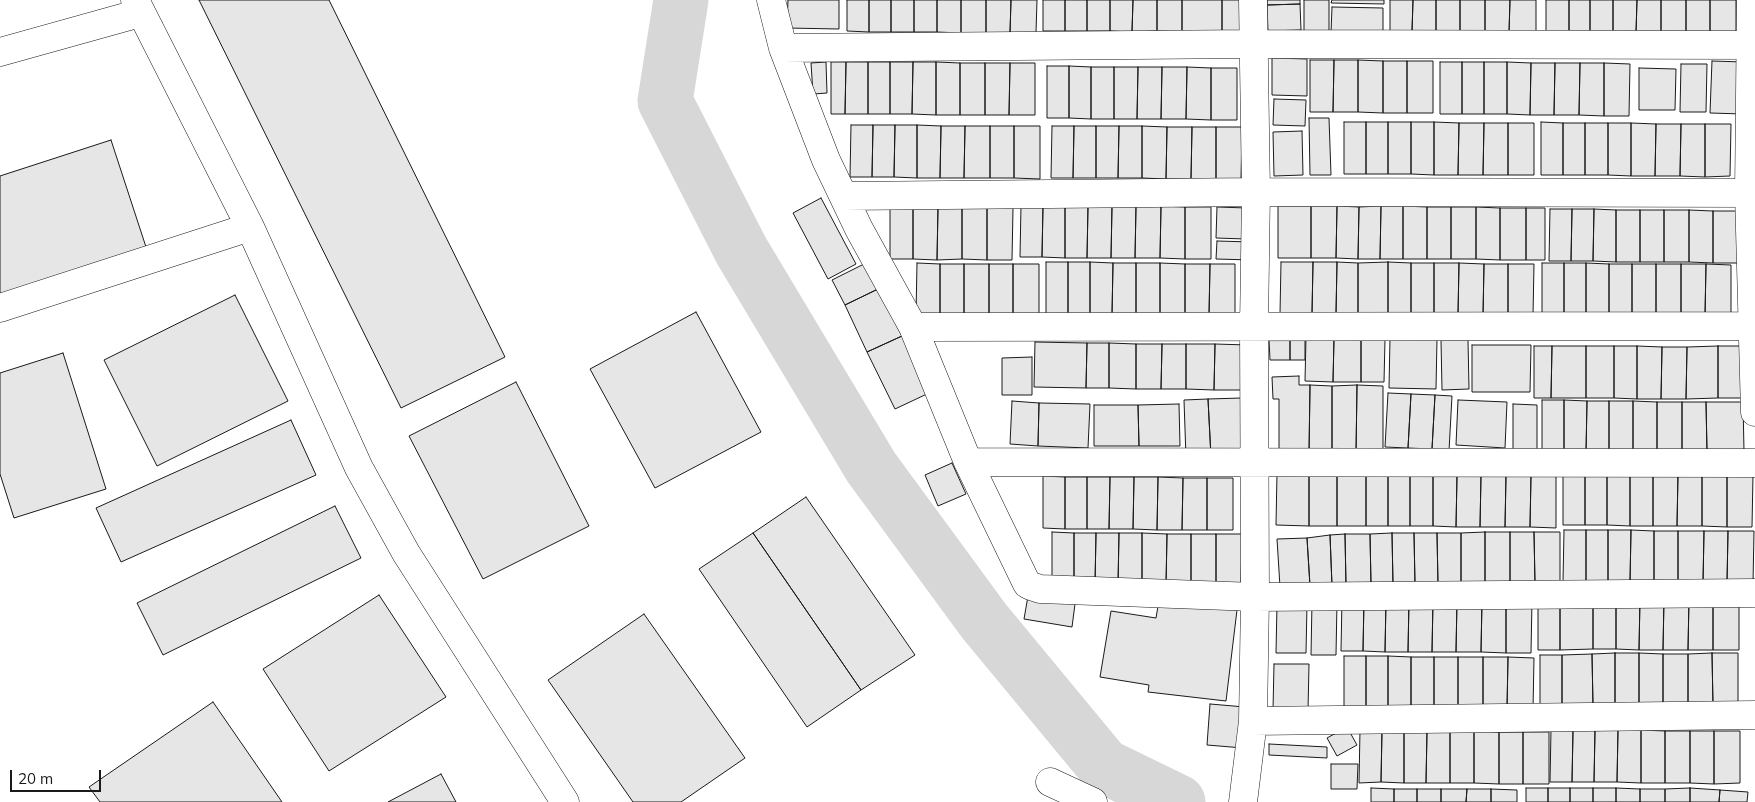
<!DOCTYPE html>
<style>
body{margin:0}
#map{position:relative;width:1755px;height:802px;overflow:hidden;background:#fff;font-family:Mulish,sans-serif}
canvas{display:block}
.scale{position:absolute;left:10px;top:770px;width:91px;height:22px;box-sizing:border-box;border:2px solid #1a1a1a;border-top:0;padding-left:6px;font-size:15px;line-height:18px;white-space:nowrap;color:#1a1a1a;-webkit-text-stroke:4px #fff;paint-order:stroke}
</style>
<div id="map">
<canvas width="1755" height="802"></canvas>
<div class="scale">20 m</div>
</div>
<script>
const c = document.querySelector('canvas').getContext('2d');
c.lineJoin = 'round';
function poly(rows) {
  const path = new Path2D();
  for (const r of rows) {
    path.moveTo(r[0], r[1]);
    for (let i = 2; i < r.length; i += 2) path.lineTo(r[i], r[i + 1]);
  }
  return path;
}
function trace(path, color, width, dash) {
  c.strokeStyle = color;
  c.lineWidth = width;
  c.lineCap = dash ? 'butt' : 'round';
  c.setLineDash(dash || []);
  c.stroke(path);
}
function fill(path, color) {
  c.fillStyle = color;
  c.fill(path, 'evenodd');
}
trace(poly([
 [681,0,665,101,741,250,871,467,984,621,1104,766,1178,802]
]), '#d7d7d7', 55);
const building = poly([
 [199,0,329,0,505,357,401,408,199,0],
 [788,0,839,0,839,29,787,28,788,0],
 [847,0,869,0,869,32,847,31,847,0],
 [869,0,891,0,891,32,869,32,869,0],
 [891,0,914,0,914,32,891,32,891,0],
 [914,0,937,0,937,32,914,32,914,0],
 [937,0,961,0,961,33,937,32,937,0],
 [961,0,986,0,986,33,961,33,961,0],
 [986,0,1011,0,1010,33,986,33,986,0],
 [1011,0,1037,0,1036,33,1010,33,1011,0],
 [1043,0,1065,0,1065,31,1043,31,1043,0],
 [1065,0,1087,0,1087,31,1065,31,1065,0],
 [1087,0,1110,0,1110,31,1087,31,1087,0],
 [1110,0,1133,0,1132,32,1110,31,1110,0],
 [1133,0,1157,0,1157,31,1132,32,1133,0],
 [1157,0,1182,0,1182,32,1157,31,1157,0],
 [1182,0,1222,0,1222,34,1182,32,1182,0],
 [1222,0,1248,0,1248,34,1222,34,1222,0],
 [1267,0,1300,0,1300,4,1267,5,1267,0],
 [1304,0,1329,0,1329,34,1304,33,1304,0],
 [1332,0,1384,0,1384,4,1331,3,1332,0],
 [1390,0,1413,0,1412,32,1390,32,1390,0],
 [1413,0,1436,0,1436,33,1412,32,1413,0],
 [1436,0,1460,0,1460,32,1436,33,1436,0],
 [1460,0,1485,0,1485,33,1460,32,1460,0],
 [1485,0,1510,0,1509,33,1485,33,1485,0],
 [1510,0,1536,0,1536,33,1509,33,1510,0],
 [1546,0,1569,0,1569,32,1546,32,1546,0],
 [1569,0,1590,0,1590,33,1569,32,1569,0],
 [1590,0,1613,0,1613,33,1590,33,1590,0],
 [1613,0,1637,0,1636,33,1613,33,1613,0],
 [1637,0,1661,0,1661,33,1636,33,1637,0],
 [1661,0,1686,0,1686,33,1661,33,1661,0],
 [1686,0,1710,0,1710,34,1686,33,1686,0],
 [1710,0,1736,0,1736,34,1710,34,1710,0],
 [1300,4,1301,30,1268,31,1267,5,1300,4],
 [1332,7,1383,8,1383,34,1331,33,1332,7],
 [1272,58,1307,59,1307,96,1272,95,1272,58],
 [1310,60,1334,60,1333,112,1310,112,1310,60],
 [1334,60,1358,60,1358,112,1333,112,1334,60],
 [1358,60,1383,61,1383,113,1358,112,1358,60],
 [1383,61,1407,61,1407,113,1383,113,1383,61],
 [1407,61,1433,61,1433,113,1407,113,1407,61],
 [1712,61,1744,62,1743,114,1710,113,1712,61],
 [826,62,827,93,813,94,811,63,826,62],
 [831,62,846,62,845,114,831,114,831,62],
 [846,62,868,62,868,114,845,114,846,62],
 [868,62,890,62,890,114,868,114,868,62],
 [890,62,913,62,912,114,890,114,890,62],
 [913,62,936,62,936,115,912,114,913,62],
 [936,62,960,63,960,115,936,115,936,62],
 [1440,62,1462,62,1462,114,1440,114,1440,62],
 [1462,62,1484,62,1484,114,1462,114,1462,62],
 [1484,62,1507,62,1507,114,1484,114,1484,62],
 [1507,62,1531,63,1530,115,1507,114,1507,62],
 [960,63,985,63,985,115,960,115,960,63],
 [985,63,1010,63,1009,115,985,115,985,63],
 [1010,63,1035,63,1035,115,1009,115,1010,63],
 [1531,63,1555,63,1554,115,1530,115,1531,63],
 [1555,63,1580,63,1579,115,1554,115,1555,63],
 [1580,63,1604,63,1604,116,1579,115,1580,63],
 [1604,63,1630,64,1629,116,1604,116,1604,63],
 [1681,64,1707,64,1706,112,1680,112,1681,64],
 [1047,66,1069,66,1069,118,1047,118,1047,66],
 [1069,66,1091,67,1091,119,1069,118,1069,66],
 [1091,67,1114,67,1114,119,1091,119,1091,67],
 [1114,67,1138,67,1137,119,1114,119,1114,67],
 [1138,67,1162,67,1161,119,1137,119,1138,67],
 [1162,67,1187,67,1186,119,1161,119,1162,67],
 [1187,67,1211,68,1211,120,1186,119,1187,67],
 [1211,68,1237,68,1237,120,1211,120,1211,68],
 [1639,68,1676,69,1675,110,1639,110,1639,68],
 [1274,99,1306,100,1305,126,1273,125,1274,99],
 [1309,118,1329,118,1331,175,1310,175,1309,118],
 [1344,122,1366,122,1366,174,1344,174,1344,122],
 [1366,122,1388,122,1388,174,1366,174,1366,122],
 [1388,122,1411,122,1411,174,1388,174,1388,122],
 [1411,122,1434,122,1434,175,1411,174,1411,122],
 [1434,122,1459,123,1458,175,1434,175,1434,122],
 [1541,122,1563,123,1563,175,1541,175,1541,122],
 [1459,123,1484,123,1483,175,1458,175,1459,123],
 [1484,123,1508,123,1508,175,1483,175,1484,123],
 [1508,123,1534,123,1534,175,1508,175,1508,123],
 [1563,123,1585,123,1585,175,1563,175,1563,123],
 [1585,123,1608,123,1608,175,1585,175,1585,123],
 [1608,123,1631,123,1631,176,1608,175,1608,123],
 [1631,123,1656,124,1655,176,1631,176,1631,123],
 [1656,124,1681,124,1680,176,1655,176,1656,124],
 [1681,124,1705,124,1705,177,1680,176,1681,124],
 [1705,124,1731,124,1730,176,1705,177,1705,124],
 [851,125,873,125,872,177,850,177,851,125],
 [873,125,895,125,894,177,872,177,873,125],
 [895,125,917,125,917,178,894,177,895,125],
 [917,125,941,126,940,178,917,178,917,125],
 [941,126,965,126,964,178,940,178,941,126],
 [965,126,990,126,990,178,964,178,965,126],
 [990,126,1014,126,1014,178,990,178,990,126],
 [1014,126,1040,126,1040,179,1014,178,1014,126],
 [1052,126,1074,126,1073,178,1051,178,1052,126],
 [1074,126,1096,126,1096,178,1073,178,1074,126],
 [1096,126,1119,126,1118,178,1096,178,1096,126],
 [1119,126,1142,126,1142,178,1118,178,1119,126],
 [1142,126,1167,127,1166,179,1142,178,1142,126],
 [1167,127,1192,127,1191,179,1166,179,1167,127],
 [1192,127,1216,127,1216,179,1191,179,1192,127],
 [1216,127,1242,127,1241,179,1216,179,1216,127],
 [1302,131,1303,175,1274,176,1273,132,1302,131],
 [111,140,146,247,0,294,0,176,111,140],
 [821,198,856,264,828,279,793,213,821,198],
 [1021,205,1043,205,1042,257,1020,257,1021,205],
 [1043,205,1065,206,1065,258,1042,257,1043,205],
 [1065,206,1088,206,1087,258,1065,258,1065,206],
 [1088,206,1112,206,1111,258,1087,258,1088,206],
 [1112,206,1136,206,1135,258,1111,258,1112,206],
 [1136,206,1161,206,1160,258,1135,258,1136,206],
 [1161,206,1185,207,1185,259,1160,258,1161,206],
 [1278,206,1311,206,1311,258,1278,258,1278,206],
 [1311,206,1337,206,1336,258,1311,258,1311,206],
 [1337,206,1359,207,1358,259,1336,258,1337,206],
 [1381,206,1380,259,1358,259,1359,207,1381,206],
 [1381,206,1403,206,1403,259,1380,259,1381,206],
 [1403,206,1427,207,1427,259,1403,259,1403,206],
 [890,207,913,207,913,259,890,259,890,207],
 [913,207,938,207,937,260,913,259,913,207],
 [938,207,962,207,962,259,937,260,938,207],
 [962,207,987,208,987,260,962,259,962,207],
 [1185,207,1211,207,1211,259,1185,259,1185,207],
 [1217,207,1247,208,1246,239,1216,238,1217,207],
 [1427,207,1451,207,1451,259,1427,259,1427,207],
 [1451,207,1476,207,1476,259,1451,259,1451,207],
 [1476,207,1500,208,1500,260,1476,259,1476,207],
 [987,208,1013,208,1012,260,987,260,987,208],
 [1500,208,1526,208,1526,260,1500,260,1500,208],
 [1526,208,1545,208,1545,260,1526,260,1526,208],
 [1550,209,1572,209,1571,261,1549,261,1550,209],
 [1572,209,1594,209,1593,261,1571,261,1572,209],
 [1594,209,1616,210,1616,262,1593,261,1594,209],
 [1616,210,1640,210,1640,262,1616,262,1616,210],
 [1640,210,1664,210,1664,262,1640,262,1640,210],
 [1664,210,1689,210,1689,262,1664,262,1664,210],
 [1689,210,1713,211,1713,263,1689,262,1689,210],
 [1713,211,1739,211,1739,263,1713,263,1713,211],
 [1217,241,1252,242,1252,260,1216,259,1217,241],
 [1046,262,1068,262,1068,314,1046,314,1046,262],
 [1068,262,1090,262,1090,314,1068,314,1068,262],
 [1090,262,1113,263,1112,315,1090,314,1090,262],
 [1281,262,1313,262,1312,314,1280,314,1281,262],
 [1313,262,1337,262,1336,314,1312,314,1313,262],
 [1337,262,1358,263,1358,315,1336,314,1337,262],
 [1388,262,1388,314,1358,315,1358,263,1388,262],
 [1388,262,1411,263,1411,315,1388,314,1388,262],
 [866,263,878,289,845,305,832,280,866,263],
 [917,263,940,264,940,316,916,315,917,263],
 [1113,263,1136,263,1136,315,1112,315,1113,263],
 [1136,263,1160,263,1160,315,1136,315,1136,263],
 [1160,263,1185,264,1185,316,1160,315,1160,263],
 [1411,263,1434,263,1434,315,1411,315,1411,263],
 [1434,263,1459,263,1458,315,1434,315,1434,263],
 [1459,263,1484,264,1483,316,1458,315,1459,263],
 [1542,263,1564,263,1564,315,1542,315,1542,263],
 [1564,263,1586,263,1586,315,1564,315,1564,263],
 [1586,263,1609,264,1609,316,1586,315,1586,263],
 [940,264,964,264,964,316,940,316,940,264],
 [964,264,989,264,989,316,964,316,964,264],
 [989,264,1013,264,1013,317,989,316,989,264],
 [1013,264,1039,264,1039,316,1013,317,1013,264],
 [1185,264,1210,264,1209,316,1185,316,1185,264],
 [1210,264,1235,264,1235,316,1209,316,1210,264],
 [1484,264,1508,264,1508,316,1483,316,1484,264],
 [1508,264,1534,264,1533,316,1508,316,1508,264],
 [1609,264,1632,264,1632,316,1609,316,1609,264],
 [1632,264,1656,264,1656,316,1632,316,1632,264],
 [1656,264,1681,264,1681,316,1656,316,1656,264],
 [1681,264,1706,264,1705,316,1681,316,1681,264],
 [1706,264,1731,265,1731,317,1705,316,1706,264],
 [878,289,902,336,867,352,845,305,878,289],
 [235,295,288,401,157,466,104,360,235,295],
 [696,312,761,432,655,488,590,369,696,312],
 [902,336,929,393,895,409,867,352,902,336],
 [1306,337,1334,338,1333,382,1305,381,1306,337],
 [1334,338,1361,338,1361,382,1333,382,1334,338],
 [1361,338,1385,339,1384,382,1361,382,1361,338],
 [1390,338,1437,339,1436,389,1389,388,1390,338],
 [1290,339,1290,360,1270,360,1269,340,1290,339],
 [1290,339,1305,339,1305,360,1290,360,1290,339],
 [1441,340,1468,340,1469,389,1442,390,1441,340],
 [1035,342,1087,343,1086,388,1034,387,1035,342],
 [1087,343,1109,343,1109,388,1086,388,1087,343],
 [1109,343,1136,344,1136,389,1109,388,1109,343],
 [1136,344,1162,344,1161,389,1136,389,1136,344],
 [1162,344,1186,344,1186,389,1161,389,1162,344],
 [1186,344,1215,344,1214,390,1186,389,1186,344],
 [1215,344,1248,345,1247,390,1214,390,1215,344],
 [1472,345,1531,345,1530,392,1472,392,1472,345],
 [1534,346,1552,346,1551,398,1534,398,1534,346],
 [1552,346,1586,346,1586,398,1551,398,1552,346],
 [1586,346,1614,346,1614,398,1586,398,1586,346],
 [1614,346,1637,346,1637,399,1614,398,1614,346],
 [1637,346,1662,347,1661,399,1637,399,1637,346],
 [1718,346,1718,398,1686,399,1687,347,1718,346],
 [1718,346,1744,346,1744,398,1718,398,1718,346],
 [1662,347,1687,347,1686,399,1661,399,1662,347],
 [63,353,106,489,14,518,0,474,0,373,63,353],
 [1032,357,1032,395,1002,395,1002,358,1032,357],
 [1299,376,1299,385,1310,385,1309,454,1279,454,1279,399,1273,399,1272,377,1299,376],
 [516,382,589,526,483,579,409,436,516,382],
 [1310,385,1332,386,1332,454,1309,454,1310,385],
 [1357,385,1356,454,1332,454,1332,386,1357,385],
 [1357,385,1383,386,1383,455,1356,454,1357,385],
 [1388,393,1411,394,1408,448,1385,447,1388,393],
 [1411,394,1435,395,1432,449,1408,448,1411,394],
 [1435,395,1452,396,1449,451,1432,449,1435,395],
 [1241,398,1244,455,1211,457,1208,399,1241,398],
 [1208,399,1211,457,1186,458,1184,400,1208,399],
 [1458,400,1507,402,1505,448,1456,445,1458,400],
 [1542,400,1564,400,1564,452,1542,453,1542,400],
 [1564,400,1587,401,1586,453,1564,452,1564,400],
 [1012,401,1039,403,1038,446,1010,444,1012,401],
 [1587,401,1609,401,1609,453,1586,453,1587,401],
 [1609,401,1633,401,1633,454,1609,453,1609,401],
 [1633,401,1657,402,1657,453,1633,454,1633,401],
 [1657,402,1682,402,1682,453,1657,453,1657,402],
 [1682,402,1706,402,1707,452,1682,453,1682,402],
 [1706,402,1743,402,1744,451,1707,452,1706,402],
 [1039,403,1090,404,1088,448,1038,446,1039,403],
 [1179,404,1180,446,1139,446,1138,405,1179,404],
 [1513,404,1537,405,1537,454,1513,453,1513,404],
 [1094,405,1138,405,1139,446,1094,446,1094,405],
 [291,420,316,475,121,562,96,508,291,420],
 [952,463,966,494,938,506,925,475,952,463],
 [1277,473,1309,473,1309,526,1276,525,1277,473],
 [1309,473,1337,474,1337,526,1309,526,1309,473],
 [1563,473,1585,473,1585,525,1563,525,1563,473],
 [1585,473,1607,473,1607,525,1585,525,1585,473],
 [1607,473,1630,474,1630,526,1607,525,1607,473],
 [1337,474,1366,474,1366,526,1337,526,1337,474],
 [1366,474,1388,474,1388,526,1366,526,1366,474],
 [1388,474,1410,474,1410,526,1388,526,1388,474],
 [1410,474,1433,474,1433,526,1410,526,1410,474],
 [1433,474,1457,475,1456,527,1433,526,1433,474],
 [1630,474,1653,474,1653,526,1630,526,1630,474],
 [1653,474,1678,474,1677,526,1653,526,1653,474],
 [1678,474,1702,474,1702,526,1677,526,1678,474],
 [1702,474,1727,475,1727,527,1702,526,1702,474],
 [1457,475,1481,475,1480,527,1456,527,1457,475],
 [1481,475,1506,475,1505,527,1480,527,1481,475],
 [1506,475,1531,475,1530,527,1505,527,1506,475],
 [1531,475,1556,476,1556,528,1530,527,1531,475],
 [1727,475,1753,475,1752,527,1727,527,1727,475],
 [1043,476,1065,477,1065,529,1043,528,1043,476],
 [1065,477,1087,477,1087,529,1065,529,1065,477],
 [1087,477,1110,477,1109,529,1087,529,1087,477],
 [1110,477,1134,477,1133,529,1109,529,1110,477],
 [1134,477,1158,477,1157,530,1133,529,1134,477],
 [1158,477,1183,478,1182,530,1157,530,1158,477],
 [1183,478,1207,478,1207,530,1182,530,1183,478],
 [1207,478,1233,478,1233,530,1207,530,1207,478],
 [806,497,915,655,861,690,753,533,806,497],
 [335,506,361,558,163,655,137,603,335,506],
 [1564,530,1586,530,1586,582,1563,582,1564,530],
 [1586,530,1608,530,1608,582,1586,582,1586,530],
 [1608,530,1631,530,1630,582,1608,582,1608,530],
 [1631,530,1654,531,1654,583,1630,582,1631,530],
 [1654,531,1678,531,1678,583,1654,583,1654,531],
 [1678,531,1704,531,1703,583,1678,583,1678,531],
 [1704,531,1728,531,1727,583,1703,583,1704,531],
 [1728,531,1754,531,1753,584,1727,583,1728,531],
 [1052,532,1074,533,1074,585,1052,584,1052,532],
 [1485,532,1485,584,1461,584,1461,533,1485,532],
 [1485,532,1510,532,1510,584,1485,584,1485,532],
 [1510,532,1534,532,1535,584,1510,584,1510,532],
 [1534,532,1560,532,1560,584,1535,584,1534,532],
 [753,533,861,690,807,727,699,569,753,533],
 [1074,533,1096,533,1095,585,1074,585,1074,533],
 [1096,533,1119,533,1118,585,1095,585,1096,533],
 [1119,533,1142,533,1142,586,1118,585,1119,533],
 [1142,533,1167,534,1166,586,1142,586,1142,533],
 [1392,533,1393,585,1371,585,1370,534,1392,533],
 [1392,533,1414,533,1415,585,1393,585,1392,533],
 [1414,533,1437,533,1438,585,1415,585,1414,533],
 [1437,533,1461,533,1461,584,1438,585,1437,533],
 [1167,534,1191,534,1191,586,1166,586,1167,534],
 [1191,534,1216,534,1216,586,1191,586,1191,534],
 [1216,534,1242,534,1241,586,1216,586,1216,534],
 [1345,534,1346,586,1332,586,1330,535,1345,534],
 [1345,534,1370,534,1371,585,1346,586,1345,534],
 [1330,535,1332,586,1310,586,1307,538,1330,535],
 [1307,538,1310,586,1280,587,1277,539,1307,538],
 [379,595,446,697,329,771,263,669,379,595],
 [1028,596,1075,604,1072,627,1024,619,1028,596],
 [1593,597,1593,649,1560,650,1560,598,1593,597],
 [1593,597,1616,597,1616,649,1593,649,1593,597],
 [1616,597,1640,598,1639,650,1616,649,1616,597],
 [1538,598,1560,598,1560,650,1538,650,1538,598],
 [1640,598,1664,598,1663,650,1639,650,1640,598],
 [1664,598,1689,598,1688,650,1663,650,1664,598],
 [1689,598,1713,598,1713,650,1688,650,1689,598],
 [1713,598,1739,598,1739,650,1713,650,1713,598],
 [1342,599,1364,599,1363,651,1341,651,1342,599],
 [1364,599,1386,600,1385,652,1363,651,1364,599],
 [1159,600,1237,610,1226,701,1148,692,1149,685,1100,677,1111,611,1156,618,1159,600],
 [1386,600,1409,600,1408,652,1385,652,1386,600],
 [1409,600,1433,600,1432,652,1408,652,1409,600],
 [1433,600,1457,600,1456,652,1432,652,1433,600],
 [1457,600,1482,600,1481,652,1456,652,1457,600],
 [1482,600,1506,601,1506,653,1481,652,1482,600],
 [1506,601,1532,601,1531,653,1506,653,1506,601],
 [1312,602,1337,602,1336,655,1311,655,1312,602],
 [1277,604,1307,605,1306,653,1276,653,1277,604],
 [644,614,745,758,681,802,633,802,548,680,644,614],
 [1615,653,1615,705,1593,706,1592,654,1615,653],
 [1615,653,1639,653,1639,706,1615,705,1615,653],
 [1639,653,1663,654,1663,705,1639,706,1639,653],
 [1712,653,1713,706,1688,706,1688,654,1712,653],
 [1712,653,1738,653,1738,706,1713,706,1712,653],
 [1592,654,1593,706,1562,706,1562,655,1592,654],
 [1663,654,1688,654,1688,706,1663,705,1663,654],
 [1540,655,1562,655,1562,706,1540,706,1540,655],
 [1344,656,1366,656,1366,708,1344,708,1344,656],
 [1366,656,1388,656,1388,708,1366,708,1366,656],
 [1388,656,1411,657,1411,709,1388,708,1388,656],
 [1411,657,1434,657,1434,709,1411,709,1411,657],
 [1434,657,1458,657,1458,709,1434,709,1434,657],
 [1458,657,1483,657,1483,709,1458,709,1458,657],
 [1483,657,1508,657,1507,709,1483,709,1483,657],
 [1508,657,1534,658,1533,710,1507,709,1508,657],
 [1274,664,1309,664,1308,711,1273,710,1274,664],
 [213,702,282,802,100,802,89,787,213,702],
 [1210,704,1245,707,1243,748,1207,745,1210,704],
 [1347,727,1357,745,1337,756,1327,738,1347,727],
 [1360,730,1382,730,1381,782,1359,783,1360,730],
 [1382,730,1404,731,1404,783,1381,782,1382,730],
 [1551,730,1573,730,1572,782,1550,782,1551,730],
 [1573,730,1595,730,1594,782,1572,782,1573,730],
 [1595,730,1618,730,1617,782,1594,782,1595,730],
 [1618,730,1641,730,1641,783,1617,782,1618,730],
 [1641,730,1665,731,1665,783,1641,783,1641,730],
 [1404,731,1427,731,1426,783,1404,783,1404,731],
 [1427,731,1450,731,1450,783,1426,783,1427,731],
 [1450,731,1474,731,1474,783,1450,783,1450,731],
 [1474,731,1499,732,1499,784,1474,783,1474,731],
 [1665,731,1690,731,1690,783,1665,783,1665,731],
 [1690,731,1714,731,1714,784,1690,783,1690,731],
 [1714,731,1740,731,1740,783,1714,784,1714,731],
 [1499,732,1523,732,1523,784,1499,784,1499,732],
 [1523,732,1549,732,1549,784,1523,784,1523,732],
 [1269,744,1327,747,1327,758,1269,755,1269,744],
 [1331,764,1358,764,1357,789,1331,789,1331,764],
 [441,774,456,802,388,802,441,774],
 [1371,788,1394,789,1394,802,1371,802,1371,788],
 [1526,788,1548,788,1548,802,1526,802,1526,788],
 [1548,788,1570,788,1570,802,1548,802,1548,788],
 [1570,788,1593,788,1593,802,1570,802,1570,788],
 [1593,788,1616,788,1616,802,1593,802,1593,788],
 [1616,788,1640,789,1640,802,1616,802,1616,788],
 [1690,788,1690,802,1665,802,1665,789,1690,788],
 [1690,788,1720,790,1719,802,1690,802,1690,788],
 [1394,789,1417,789,1417,802,1394,802,1394,789],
 [1417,789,1441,789,1441,802,1417,802,1417,789],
 [1441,789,1467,789,1466,802,1441,802,1441,789],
 [1467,789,1491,789,1491,802,1466,802,1467,789],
 [1491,789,1517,790,1517,802,1491,802,1491,789],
 [1640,789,1665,789,1665,802,1640,802,1640,789],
 [1720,790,1748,792,1747,802,1719,802,1720,790]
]);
fill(building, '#e6e6e6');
trace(building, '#1a1a1a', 1);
const minor = poly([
 [135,0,250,227,359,468,406,553,565,802],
 [771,0,783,48,826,160,859,229,913,327,968,462,1027,584,1031,586,1040,589,1255,597,1755,593],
 [1751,0,1749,193,1755,412],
 [783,48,1252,44,1755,45],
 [0,52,140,13],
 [844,196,1256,192,1755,193],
 [0,308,250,227],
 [913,327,1755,326],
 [968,462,1755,463],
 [1253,721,1755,715],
 [1050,782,1093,802],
 [1243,802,1253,721,1255,597,1254,326,1256,192,1253,0]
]);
trace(minor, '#1a1a1a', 29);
trace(minor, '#fff', 28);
</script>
